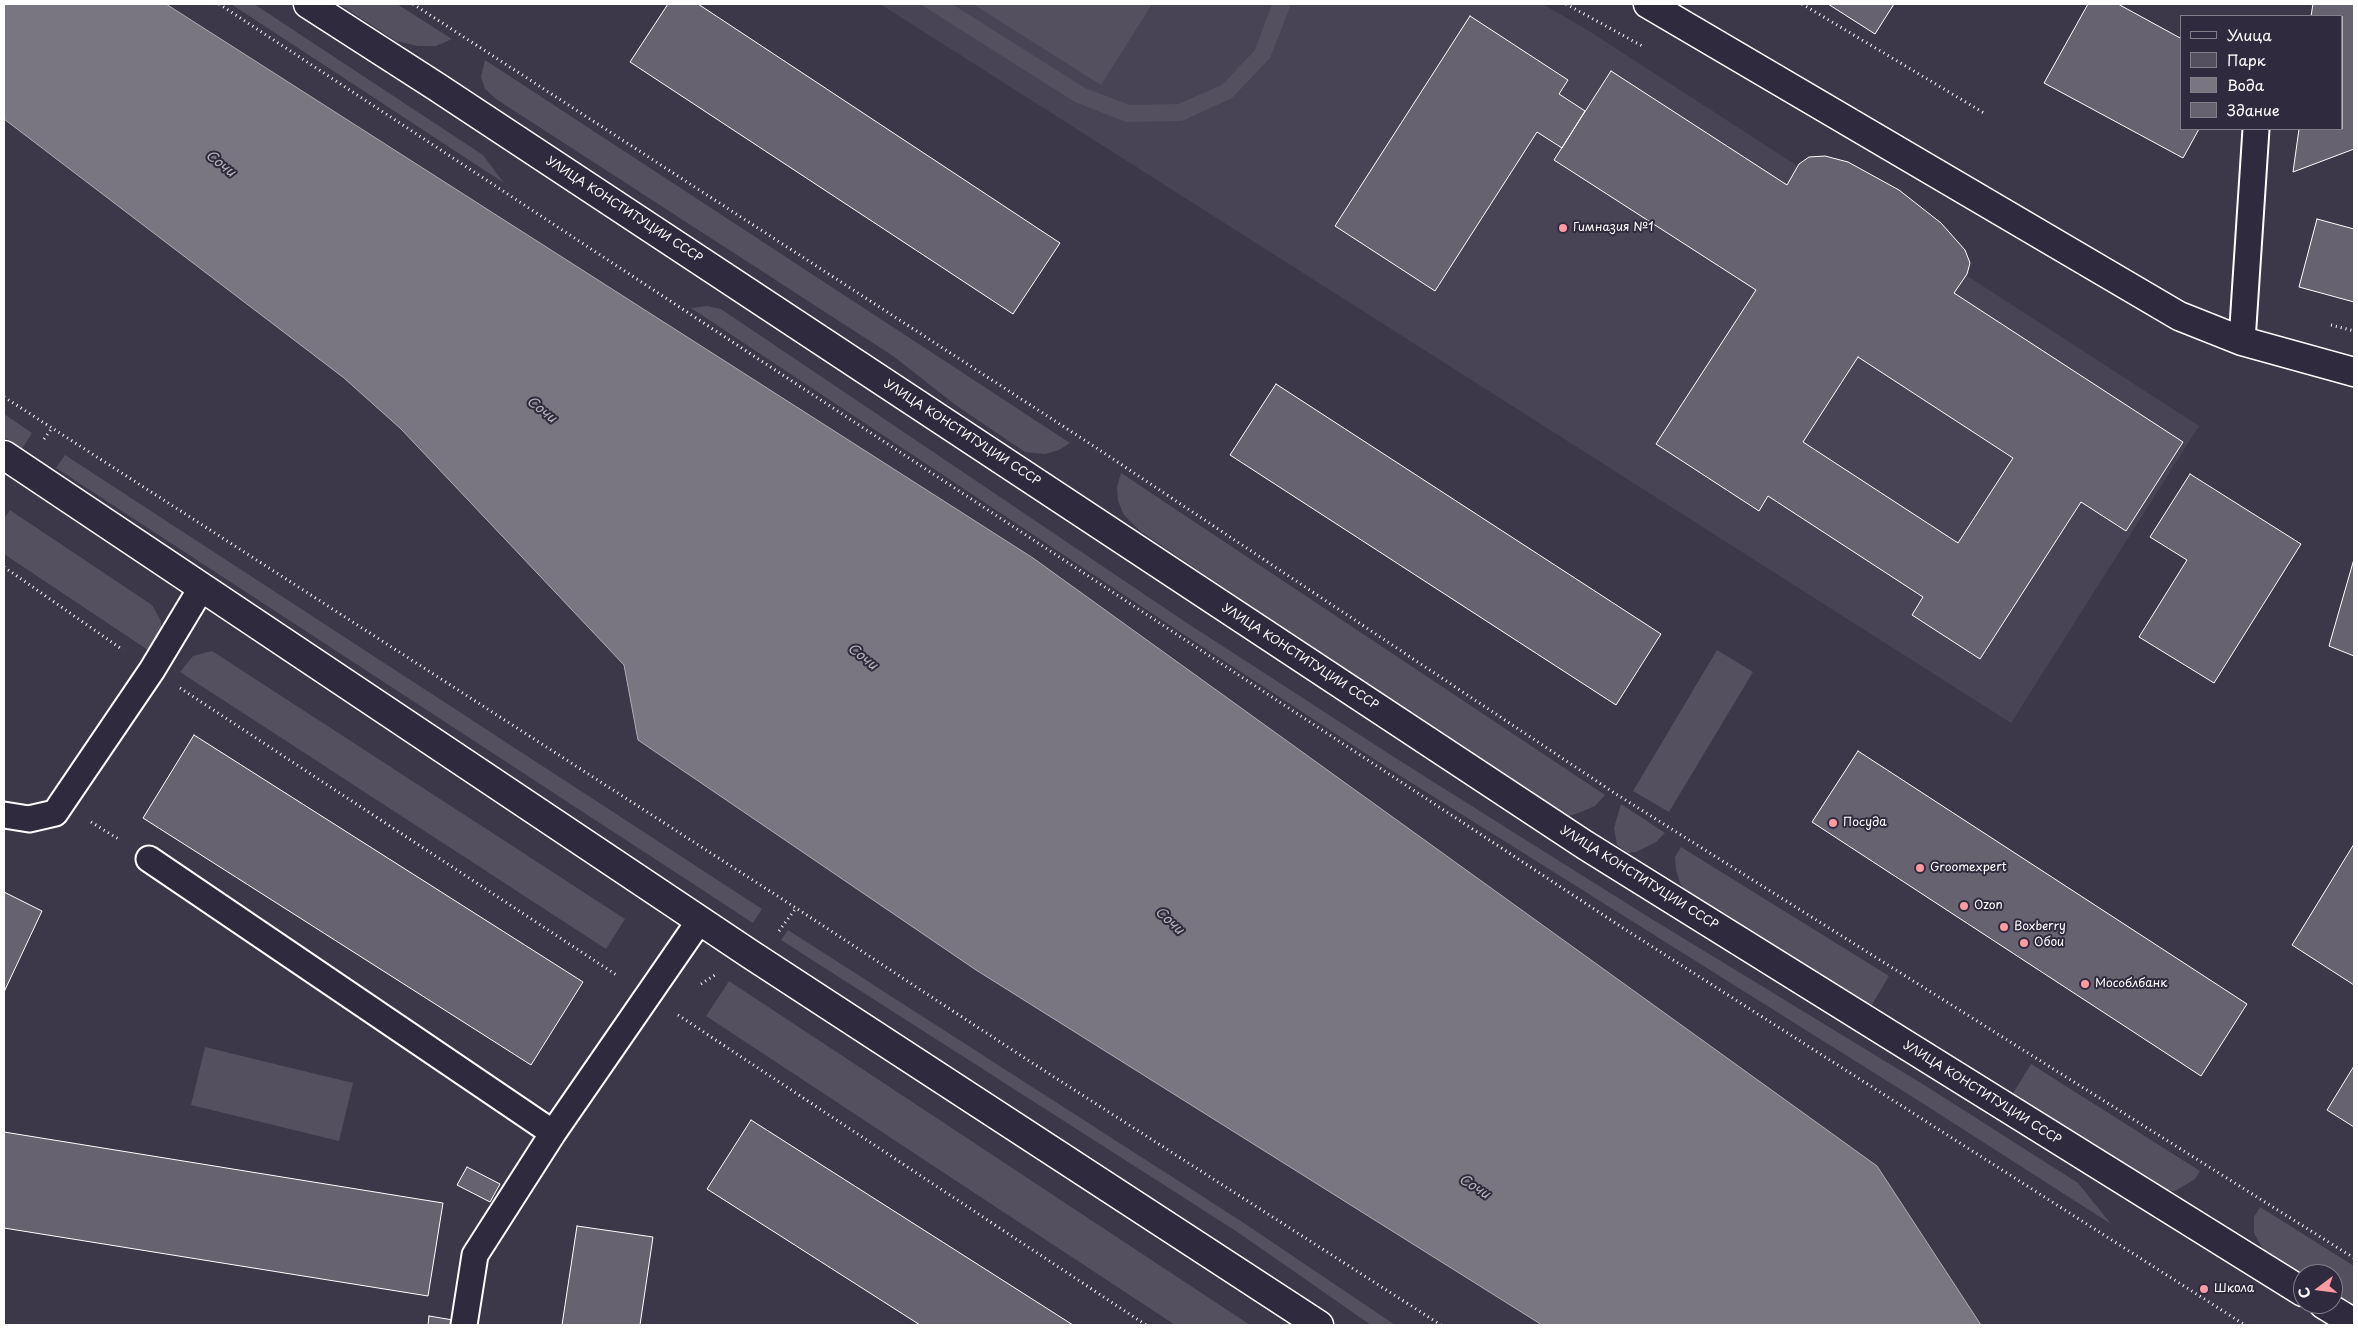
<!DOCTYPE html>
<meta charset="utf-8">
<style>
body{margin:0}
#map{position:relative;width:2358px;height:1329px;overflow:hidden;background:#3c3749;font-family:"Playpen Sans",sans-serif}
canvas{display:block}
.frame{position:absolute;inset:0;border:5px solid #fff;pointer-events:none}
.legend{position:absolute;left:2180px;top:15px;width:162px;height:115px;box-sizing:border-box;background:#2f2a3d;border:1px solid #827f8b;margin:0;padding:6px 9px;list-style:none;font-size:15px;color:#fff}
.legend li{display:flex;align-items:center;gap:10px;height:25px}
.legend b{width:25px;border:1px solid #827f8b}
.north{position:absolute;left:2293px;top:1264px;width:50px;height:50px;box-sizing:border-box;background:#2f2a3d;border:1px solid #827f8b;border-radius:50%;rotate:255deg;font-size:14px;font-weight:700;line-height:20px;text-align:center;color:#fff}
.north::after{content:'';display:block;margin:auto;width:18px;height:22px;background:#ff9aa2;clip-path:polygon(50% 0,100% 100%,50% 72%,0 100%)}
</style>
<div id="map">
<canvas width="2358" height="1329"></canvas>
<div class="frame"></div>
<ul class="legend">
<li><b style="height:6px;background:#2f2a3d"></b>Улица</li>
<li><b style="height:14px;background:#555060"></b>Парк</li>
<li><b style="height:14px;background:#797682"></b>Вода</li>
<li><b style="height:14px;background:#666270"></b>Здание</li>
</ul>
<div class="north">С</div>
</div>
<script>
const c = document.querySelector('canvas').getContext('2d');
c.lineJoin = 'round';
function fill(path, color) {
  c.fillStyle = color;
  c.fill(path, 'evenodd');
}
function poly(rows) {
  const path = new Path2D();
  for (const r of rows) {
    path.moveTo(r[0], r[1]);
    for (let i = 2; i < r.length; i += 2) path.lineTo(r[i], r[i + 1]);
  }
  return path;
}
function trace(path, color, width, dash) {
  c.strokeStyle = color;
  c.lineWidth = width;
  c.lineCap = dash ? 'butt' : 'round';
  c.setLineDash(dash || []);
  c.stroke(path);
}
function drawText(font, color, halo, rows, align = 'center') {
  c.font = font + ' "Playpen Sans",sans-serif';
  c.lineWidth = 4;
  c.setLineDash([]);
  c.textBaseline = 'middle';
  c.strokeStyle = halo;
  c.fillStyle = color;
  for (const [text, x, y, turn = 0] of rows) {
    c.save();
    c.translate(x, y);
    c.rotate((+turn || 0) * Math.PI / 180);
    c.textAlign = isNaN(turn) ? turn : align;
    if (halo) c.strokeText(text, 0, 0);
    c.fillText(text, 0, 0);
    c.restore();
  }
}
fill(poly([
 [880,4,1543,4,1589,31,2199,426,2011,723]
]), '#494455');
fill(poly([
 [231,4,254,4,483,155,504,183],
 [339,4,397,4,452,39,436,46,418,46,396,41],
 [920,4,952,4,1085,88,1130,105,1178,104,1222,85,1255,50,1272,4,1290,4,1290,7,1270,58,1232,98,1182,121,1126,122,1075,102],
 [973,4,1152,4,1101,85],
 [485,60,1070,443,1059,450,1045,454,1025,452,957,406,893,356,496,99,485,89,481,77],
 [707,306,721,309,1184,621,1397,759,1642,913,1929,1088,2078,1183,2111,1224,1919,1101,1391,770,1177,630,691,308],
 [4,414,32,433,22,449,4,437],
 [65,455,762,909,753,923,56,468],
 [1121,473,1605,795,1595,806,1581,812,1569,816,1558,813,1140,531,1124,515,1118,501,1117,487],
 [10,510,152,605,161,621,161,630,148,650,4,554,4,519],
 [1717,650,1753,672,1669,812,1633,791],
 [212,651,625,919,606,949,180,672,193,656],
 [1621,804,1665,833,1656,842,1636,852,1628,853,1617,845,1614,828],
 [1681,847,1889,976,1870,1008,1687,894,1680,883,1676,870,1675,857],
 [788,930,1244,1223,1395,1325,1371,1325,1236,1231,781,940],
 [729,981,1250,1325,1175,1325,706,1016],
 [205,1047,353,1083,339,1141,191,1105],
 [2031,1064,2200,1171,2195,1179,2175,1191,2156,1190,2010,1098],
 [2260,1207,2354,1266,2354,1312,2333,1298,2333,1274,2303,1274,2303,1279,2268,1258,2254,1233,2254,1217]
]), '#555060');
const water = poly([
 [4,4,166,4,1033,558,1877,1166,1981,1325,1542,1325,976,970,638,740,624,665,401,429,344,378,4,119,4,4]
]);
fill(water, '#797682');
trace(water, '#afadb4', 1);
const building = poly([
 [668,4,698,4,1060,243,1013,314,630,62,668,4],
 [1828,4,1894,4,1875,34,1828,4],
 [2088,4,2118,4,2182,39,2182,129,2199,129,2183,158,2044,83,2088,4],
 [2313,4,2354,4,2354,149,2293,172,2299,129,2342,129,2342,16,2311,16,2313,4],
 [1470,16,1568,80,1559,94,1585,111,1562,148,1537,132,1435,291,1335,226,1470,16],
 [1611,71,1787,185,1799,164,1809,157,1825,156,1848,162,1899,190,1941,223,1965,250,1970,263,1967,274,1954,293,2183,442,2126,531,2081,502,1980,659,1912,615,1923,597,1768,496,1759,511,1656,444,1756,290,1554,160,1611,71],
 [1858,357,2013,458,1958,543,1803,442,1858,357],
 [2317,219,2354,229,2354,302,2299,287,2317,219],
 [1276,384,1661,634,1616,705,1230,455,1276,384],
 [2190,474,2301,544,2214,683,2139,637,2187,560,2150,537,2190,474],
 [2354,559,2354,656,2329,646,2354,559],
 [194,735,583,982,531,1065,143,818,194,735],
 [1858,751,2247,1004,2201,1076,1812,822,1858,751],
 [2354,844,2354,985,2292,945,2354,844],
 [4,892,42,911,4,992,4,892],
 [2354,1066,2354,1127,2327,1110,2354,1066],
 [751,1120,1073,1325,920,1325,707,1189,751,1120],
 [4,1132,443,1203,428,1296,4,1228,4,1132],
 [467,1167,500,1184,490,1202,457,1185,467,1167],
 [577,1226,653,1237,640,1325,562,1325,577,1226],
 [429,1316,453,1320,452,1325,428,1325,429,1316]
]);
fill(building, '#666270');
trace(building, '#fff', 1);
const service = poly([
 [2242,341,2256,129],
 [4,815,29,819,55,813,152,670,202,587],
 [149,859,553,1133],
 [464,1325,475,1255,553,1133,700,920]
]);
const minor = poly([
 [1648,4,2179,316,2242,341,2354,372]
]);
const tertiary = poly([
 [4,455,750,954,1319,1325]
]);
const secondary = poly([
 [308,4,437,87,1585,845,2303,1292],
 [2323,1304,2354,1323]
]);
trace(service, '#fff', 29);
trace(minor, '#fff', 31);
trace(tertiary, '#fff', 31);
trace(secondary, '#fff', 31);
trace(poly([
 [219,4,1623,928,2245,1325],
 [413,4,1092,445,1616,794,2354,1258],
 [1566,4,1644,47],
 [1802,4,1984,113],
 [2331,325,2354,331],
 [4,397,796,908,1023,1057,1441,1325],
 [44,439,52,428],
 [4,567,123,650],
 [180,688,618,976],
 [91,822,120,840],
 [779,931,796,908],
 [701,984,715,975],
 [678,1015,1146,1325]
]), '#fff', 3, [1, 4]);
trace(service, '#2f2a3d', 25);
trace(minor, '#2f2a3d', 28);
trace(tertiary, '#2f2a3d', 28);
trace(secondary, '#2f2a3d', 28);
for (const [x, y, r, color] of [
 [1563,228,5,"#ff9aa2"],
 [1833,823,5,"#ff9aa2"],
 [1920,868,5,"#ff9aa2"],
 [1964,906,5,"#ff9aa2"],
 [2004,927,5,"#ff9aa2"],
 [2024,943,5,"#ff9aa2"],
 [2085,984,5,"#ff9aa2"],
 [2204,1289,5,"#ff9aa2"]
]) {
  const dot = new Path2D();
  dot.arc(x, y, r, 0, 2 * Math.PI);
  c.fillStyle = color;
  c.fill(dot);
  trace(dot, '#2f2a3d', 2);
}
drawText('12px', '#fff', '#2f2a3d', [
 ["УЛИЦА КОНСТИТУЦИИ СССР",624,210,33],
 ["УЛИЦА КОНСТИТУЦИИ СССР",962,433,33],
 ["УЛИЦА КОНСТИТУЦИИ СССР",1300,657,33],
 ["УЛИЦА КОНСТИТУЦИИ СССР",1639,878,32],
 ["УЛИЦА КОНСТИТУЦИИ СССР",1982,1093,32]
]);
drawText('12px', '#fff', '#2f2a3d', [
 ["Гимназия №1",1573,228],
 ["Посуда",1843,823],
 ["Groomexpert",1930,868],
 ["Ozon",1974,906],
 ["Boxberry",2014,927],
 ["Обои",2034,943],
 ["Мособлбанк",2095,984],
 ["Школа",2214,1289]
], 'left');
drawText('italic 14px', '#b5b4ba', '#2f2a3d', [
 ["Сочи",220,164,38],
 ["Сочи",541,410,38],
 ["Сочи",862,657,38],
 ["Сочи",1169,921,42],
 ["Сочи",1474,1187,32]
]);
</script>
